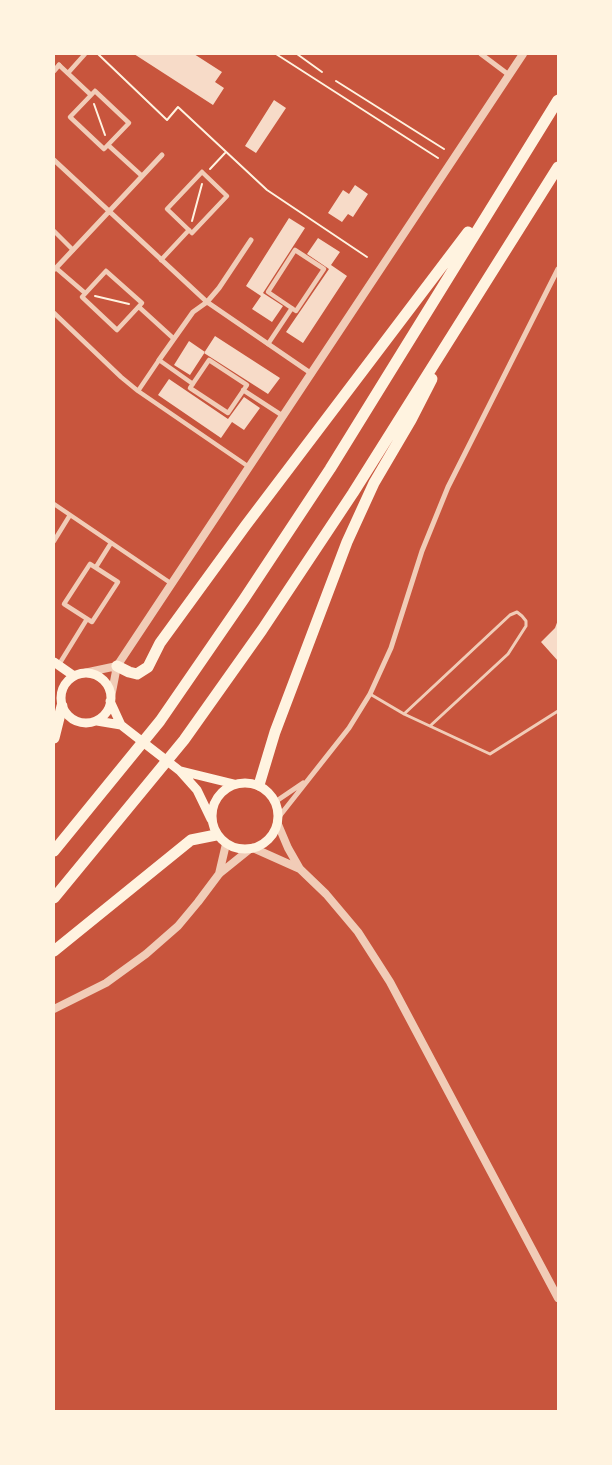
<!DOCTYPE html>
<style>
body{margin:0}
#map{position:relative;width:612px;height:1465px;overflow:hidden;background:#c8553d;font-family:Manrope,sans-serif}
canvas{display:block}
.frame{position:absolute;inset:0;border:55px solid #fff3e0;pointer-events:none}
</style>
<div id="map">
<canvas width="612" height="1465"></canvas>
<div class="frame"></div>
</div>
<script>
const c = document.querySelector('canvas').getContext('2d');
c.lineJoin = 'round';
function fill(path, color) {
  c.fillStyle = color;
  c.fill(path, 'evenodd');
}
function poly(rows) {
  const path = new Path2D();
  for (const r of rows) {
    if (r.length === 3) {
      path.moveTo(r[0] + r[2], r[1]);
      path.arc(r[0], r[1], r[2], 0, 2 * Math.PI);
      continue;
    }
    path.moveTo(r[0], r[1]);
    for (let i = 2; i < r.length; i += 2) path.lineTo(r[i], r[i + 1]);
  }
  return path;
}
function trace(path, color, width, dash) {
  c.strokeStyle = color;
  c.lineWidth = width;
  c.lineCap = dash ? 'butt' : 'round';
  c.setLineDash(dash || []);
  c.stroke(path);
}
fill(poly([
 [134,54,194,54,222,72,215,82,224,88,213,105],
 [274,100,286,108,256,153,245,146],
 [355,185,368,194,353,217,348,214,342,222,328,213,343,190,349,194],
 [289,218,305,228,263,293,283,306,272,322,252,309,261,296,246,286],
 [318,238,340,252,331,265,347,276,303,343,286,332,329,269,307,254],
 [215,336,280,378,268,394,204,353],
 [189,341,205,352,190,375,174,365],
 [169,379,228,419,244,397,260,408,244,430,232,422,221,438,158,395],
 [558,620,558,661,541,642,555,628]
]), '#f7dbc8');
trace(poly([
 [98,54,167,120,178,107,267,190,367,257],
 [276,54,438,158],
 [297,54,322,72],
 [336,81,444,149],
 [94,104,105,135],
 [210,169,225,153],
 [192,221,202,184],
 [95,296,129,304]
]), '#fff3e0', 2);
trace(poly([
 [370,694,404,714,490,754,558,711],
 [404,714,510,615,517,612,522,616,526,621,526,626,508,654,430,726]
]), '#f1ccb7', 3);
trace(poly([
 [59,65,91,95],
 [68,73,85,54],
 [95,91,129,123,104,149,70,117,95,91],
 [108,145,142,176],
 [202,172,227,196,192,233,167,209,202,172],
 [54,231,73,250],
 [295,250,324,269,296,311,268,292,295,250],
 [161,260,189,230],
 [54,270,56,268,85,293],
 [106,271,142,303,117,330,82,297,106,271],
 [139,307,173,338],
 [54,313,121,377,138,391,249,467],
 [268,344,292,308],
 [209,360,247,385,228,413,190,388,209,360],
 [243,390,283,416],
 [138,391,159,360,193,384],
 [54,504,172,584],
 [54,541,70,515],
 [90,564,118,582,92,622,64,604,90,564],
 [96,567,111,543],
 [58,666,87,619]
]), '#f1ccb7', 4.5);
trace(poly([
 [481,54,509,75],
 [54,71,59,65],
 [54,160,207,302,312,374],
 [56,268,162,155],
 [159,360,193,312,207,302,219,288,251,240],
 [275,802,303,783],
 [278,818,349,728,370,694,391,648,422,551,448,487,558,269]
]), '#f1ccb7', 5);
trace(poly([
 [84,673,117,666],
 [111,697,117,666,523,54],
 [277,822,288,848,300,869,326,894,358,932,390,982,558,1298],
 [253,848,300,869],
 [219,874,226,844],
 [54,1009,106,983,146,954,178,926,198,902,219,874,250,849]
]), '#f1ccb7', 8);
trace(poly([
 [54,662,74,676],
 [86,698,25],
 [110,701,121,725,180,771,197,790,211,819],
 [97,721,121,725],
 [181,771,234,784],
 [245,816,33]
]), '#fff3e0', 9);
trace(poly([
 [117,666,129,672,137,674,148,667,160,643,246,525,468,232],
 [54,738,62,706],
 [259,785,275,732,347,542,374,483,411,420,432,379],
 [54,851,160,721,244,599,330,469,558,100],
 [54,898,184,740,262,630,353,493,558,167],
 [54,951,191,840,216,835]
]), '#fff3e0', 11);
</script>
